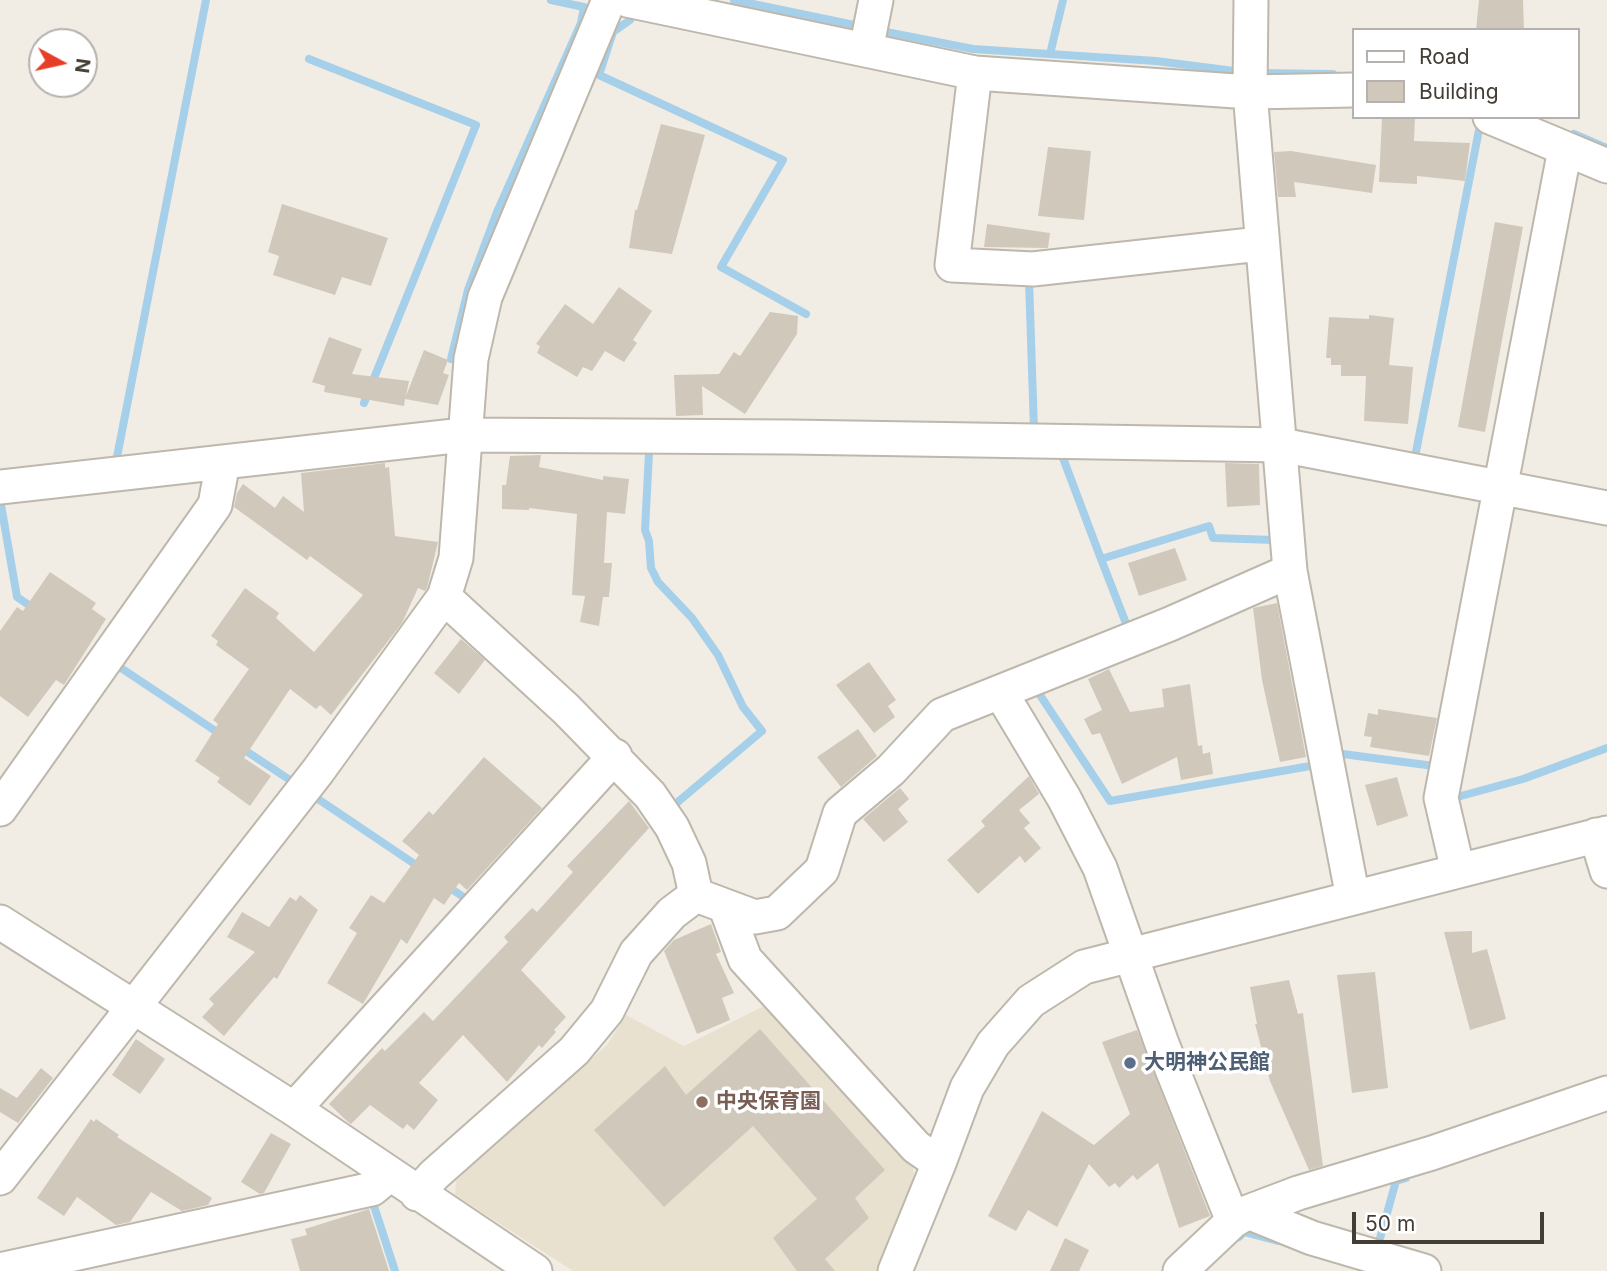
<!DOCTYPE html>
<meta charset="utf-8">
<style>
body{margin:0}
#map{position:relative;width:1607px;height:1271px;overflow:hidden;background:#f1ede5;font-family:Inter,sans-serif}
canvas{display:block}
.legend{position:absolute;left:1352px;top:28px;width:228px;height:91px;box-sizing:border-box;background:#fff;border:2px solid #b4b1ae;margin:0;padding:9px 12px;list-style:none;font-size:21px;color:#433d35}
.legend li{display:flex;align-items:center;gap:14px;height:35px}
.legend b{width:35px;border:2px solid #b4b1ae}
.north{position:absolute;left:28px;top:28px;width:70px;height:70px;box-sizing:border-box;background:#fff;border:2px solid #b4b1ae;border-radius:50%;rotate:98deg;font-size:19px;font-weight:700;line-height:28px;text-align:center;color:#433d35}
.north::after{content:'';display:block;margin:auto;width:24px;height:32px;background:#e63e27;clip-path:polygon(50% 0,100% 100%,50% 72%,0 100%)}
.scale{position:absolute;left:1352px;top:1212px;width:192px;height:32px;box-sizing:border-box;border:4px solid #433d35;border-top:0;padding-left:9px;font-size:21px;line-height:24px;white-space:nowrap;color:#433d35;-webkit-text-stroke:5px #fff;paint-order:stroke}
</style>
<div id="map">
<canvas width="1607" height="1271"></canvas>
<ul class="legend">
<li><b style="height:9px;background:#fff"></b>Road</li>
<li><b style="height:19px;background:#d1c8bc"></b>Building</li>
</ul>
<div class="north">N</div>
<div class="scale">50 m</div>
</div>
<script>
const c = document.querySelector('canvas').getContext('2d');
c.lineJoin = 'round';
function fill(path, color) {
  c.fillStyle = color;
  c.fill(path, 'evenodd');
}
function poly(rows) {
  const path = new Path2D();
  for (const r of rows) {
    path.moveTo(r[0], r[1]);
    for (let i = 2; i < r.length; i += 2) path.lineTo(r[i], r[i + 1]);
  }
  return path;
}
function trace(path, color, width, dash) {
  c.strokeStyle = color;
  c.lineWidth = width;
  c.lineCap = dash ? 'butt' : 'round';
  c.setLineDash(dash || []);
  c.stroke(path);
}
function drawText(font, color, halo, rows, align = 'center') {
  c.font = font + ' Inter,"Noto Sans JP",sans-serif';
  c.lineWidth = 7;
  c.setLineDash([]);
  c.textBaseline = 'middle';
  c.strokeStyle = halo;
  c.fillStyle = color;
  for (const [text, x, y, turn = 0] of rows) {
    c.save();
    c.translate(x, y);
    c.rotate((+turn || 0) * Math.PI / 180);
    c.textAlign = isNaN(turn) ? turn : align;
    if (halo) c.strokeText(text, 0, 0);
    c.fillText(text, 0, 0);
    c.restore();
  }
}
fill(poly([
 [772,1002,911,1158,916,1184,881,1271,573,1271,455,1195,456,1180,607,1045,626,1015,684,1046]
]), '#e9e1d0');
trace(poly([
 [734,0,864,27],
 [630,20,613,32,599,75,783,160,721,267,806,314],
 [876,30,973,49,1156,61,1242,72],
 [1050,54,1063,0],
 [309,59,476,125,364,403],
 [1258,73,1333,74],
 [1574,134,1607,148],
 [1025,280,1029,280,1034,430],
 [451,359,468,290,497,212,581,23,584,7,551,0],
 [1060,450,1101,559,1209,526,1213,538,1275,540,1275,537],
 [649,453,645,530,649,541,651,568,658,582,692,618,718,655,743,707,762,731,673,806],
 [116,462,206,0],
 [1414,462,1479,130],
 [0,499,17,597,36,610],
 [1101,559,1127,626],
 [121,668,223,736],
 [1045,689,1038,692,1110,801,1316,765],
 [240,747,290,780],
 [1335,753,1434,766,1434,771],
 [318,799,422,869],
 [1450,799,1523,779,1607,748],
 [447,886,468,900],
 [373,1203,395,1271],
 [1239,1237,1244,1232,1278,1241],
 [1379,1242,1396,1181,1406,1178]
]), '#a6d0e9', 8);
fill(poly([
 [1479,0,1523,0,1524,30,1476,30],
 [1382,117,1415,117,1414,141,1470,143,1465,181,1417,176,1417,184,1379,182],
 [661,124,705,135,672,254,629,248,635,210,637,210],
 [1048,147,1091,151,1084,220,1038,216],
 [1291,151,1376,165,1372,193,1294,182,1296,197,1278,197,1274,152],
 [282,204,388,238,371,286,342,277,335,295,273,275,279,256,268,252],
 [1495,222,1523,227,1485,432,1458,427],
 [987,224,1050,233,1048,248,984,247],
 [619,287,652,311,633,340,637,343,624,362,605,351,592,371,583,367,577,377,537,353,540,346,536,344,565,304,593,324],
 [770,312,798,316,797,334,745,414,702,386,703,415,676,416,674,375,719,374,734,352,740,356],
 [1369,315,1394,318,1389,365,1413,367,1408,424,1364,421,1366,376,1341,376,1341,365,1331,365,1331,358,1326,358,1329,317,1369,319],
 [329,337,362,349,352,374,409,381,406,396,424,350,448,360,443,373,449,375,438,405,405,399,404,406,324,392,325,386,312,382],
 [541,455,539,467,603,480,603,476,629,479,625,514,607,512,604,563,612,563,609,597,603,597,599,626,580,622,585,596,572,595,577,514,529,508,529,510,502,509,502,485,506,485,510,456],
 [385,463,385,468,389,467,395,536,438,542,427,588,425,591,418,588,402,623,331,715,320,705,316,709,290,689,244,758,271,776,250,806,217,782,220,778,195,761,218,724,213,720,249,669,216,645,218,641,211,636,245,588,279,613,276,618,314,652,363,595,310,556,307,560,234,507,237,493,243,484,275,508,283,496,304,512,301,473],
 [1225,463,1259,464,1260,505,1227,507],
 [1175,548,1187,580,1139,596,1128,563],
 [50,572,96,603,92,609,106,619,64,685,56,680,28,717,0,696,0,631,17,607,23,611],
 [1277,603,1306,757,1280,762,1262,680,1253,608],
 [461,639,485,660,459,694,434,673],
 [869,662,896,700,888,706,895,717,874,733,836,685],
 [1109,669,1130,712,1164,707,1162,689,1190,684,1198,746,1202,745,1203,754,1210,752,1213,774,1181,780,1177,757,1122,784,1100,733,1092,735,1084,719,1102,710,1088,679],
 [1378,709,1437,718,1429,756,1370,747,1372,737,1364,736,1368,713,1378,715],
 [858,729,877,756,841,787,817,757],
 [484,757,542,808,467,890,459,883,444,905,434,898,407,944,401,939,363,1004,327,983,357,933,349,928,371,895,384,903,419,855,402,841,429,811,433,815],
 [1029,776,1039,794,1019,810,1030,823,1024,828,1041,848,1025,863,1020,856,978,894,947,860,985,826,981,821],
 [1397,777,1408,816,1377,826,1365,785],
 [900,788,909,799,898,809,908,822,884,842,863,819],
 [629,801,649,828,521,970,566,1017,554,1030,556,1032,542,1048,539,1045,507,1082,463,1035,419,1083,438,1100,414,1130,407,1124,403,1129,370,1105,351,1124,347,1121,329,1104,382,1048,385,1051,424,1012,433,1021,508,942,504,937,532,908,537,912,573,872,567,866],
 [300,895,318,910,277,979,274,977,224,1036,202,1017,214,1004,209,999,255,952,227,937,242,912,269,927,290,897,296,901],
 [711,924,721,952,716,954,734,993,722,998,730,1020,697,1034,664,951,674,940],
 [1472,931,1472,953,1487,949,1506,1019,1470,1030,1444,932],
 [1375,972,1388,1088,1352,1093,1337,975],
 [1289,980,1298,1014,1303,1013,1323,1166,1309,1170,1270,1081,1255,1024,1257,1024,1250,987],
 [760,1029,885,1170,855,1198,869,1218,825,1259,835,1271,797,1271,773,1238,817,1199,753,1126,664,1207,594,1130,665,1066,686,1095],
 [1137,1030,1210,1216,1179,1228,1158,1163,1137,1180,1133,1175,1119,1188,1115,1183,1109,1187,1089,1164,1057,1227,1028,1210,1016,1231,988,1216,1042,1111,1094,1145,1130,1114,1102,1042],
 [136,1039,165,1059,140,1094,112,1075],
 [41,1068,53,1078,18,1123,0,1112,0,1088,17,1098],
 [91,1119,94,1122,96,1119,119,1135,117,1137,212,1198,208,1205,182,1211,151,1192,130,1222,116,1225,77,1197,64,1216,37,1198],
 [271,1133,291,1144,264,1193,260,1194,241,1182],
 [369,1209,389,1271,300,1271,291,1239,307,1235,305,1229],
 [1065,1238,1089,1250,1079,1271,1050,1271]
]), '#d1c8bc');
const minor = poly([
 [627,0,975,73,1250,92,1353,90],
 [866,50,876,0],
 [975,73,952,265,1033,269,1260,244],
 [1490,117,1607,166],
 [0,487,463,435,791,437,1281,445,1607,508],
 [1290,571,1353,898],
 [444,597,566,709,650,795,672,827,689,863,696,895],
 [1001,693,1064,798,1100,868,1162,1044,1233,1221],
 [0,809,215,505,223,462],
 [1596,835,1607,871],
 [1458,871,1441,798,1565,149],
 [726,908,745,959,916,1147,939,1163,895,1271],
 [0,922,294,1109,535,1271],
 [294,1109,615,756],
 [939,1163,967,1088,993,1044,1031,1001,1084,967,1607,833],
 [0,1178,318,771,444,597,456,558,471,359,485,297,609,0],
 [417,1194,434,1175,574,1051,607,1011,636,953,672,913,696,895,755,917,777,913,822,870,840,813,891,770,942,715,1170,624,1290,571,1250,92,1251,0],
 [1248,1212,1312,1238,1424,1271],
 [0,1270,372,1189,389,1175],
 [1180,1271,1233,1221,1248,1212,1298,1193,1432,1153,1607,1093]
]);
trace(minor, '#beb7ac', 37);
trace(minor, '#fff', 33);
for (const [x, y, r, color] of [
 [1130,1063,7,"#5c6f8a"],
 [702,1102,7,"#8d6e63"]
]) {
  const dot = new Path2D();
  dot.arc(x, y, r, 0, 2 * Math.PI);
  c.fillStyle = color;
  c.fill(dot);
  trace(dot, '#fff', 2.5);
}
drawText('bold 21px', '#4e5e75', '#fff', [
 ["大明神公民館",1144,1063]
], 'left');
drawText('bold 21px', '#785e54', '#fff', [
 ["中央保育園",716,1102]
], 'left');
</script>
